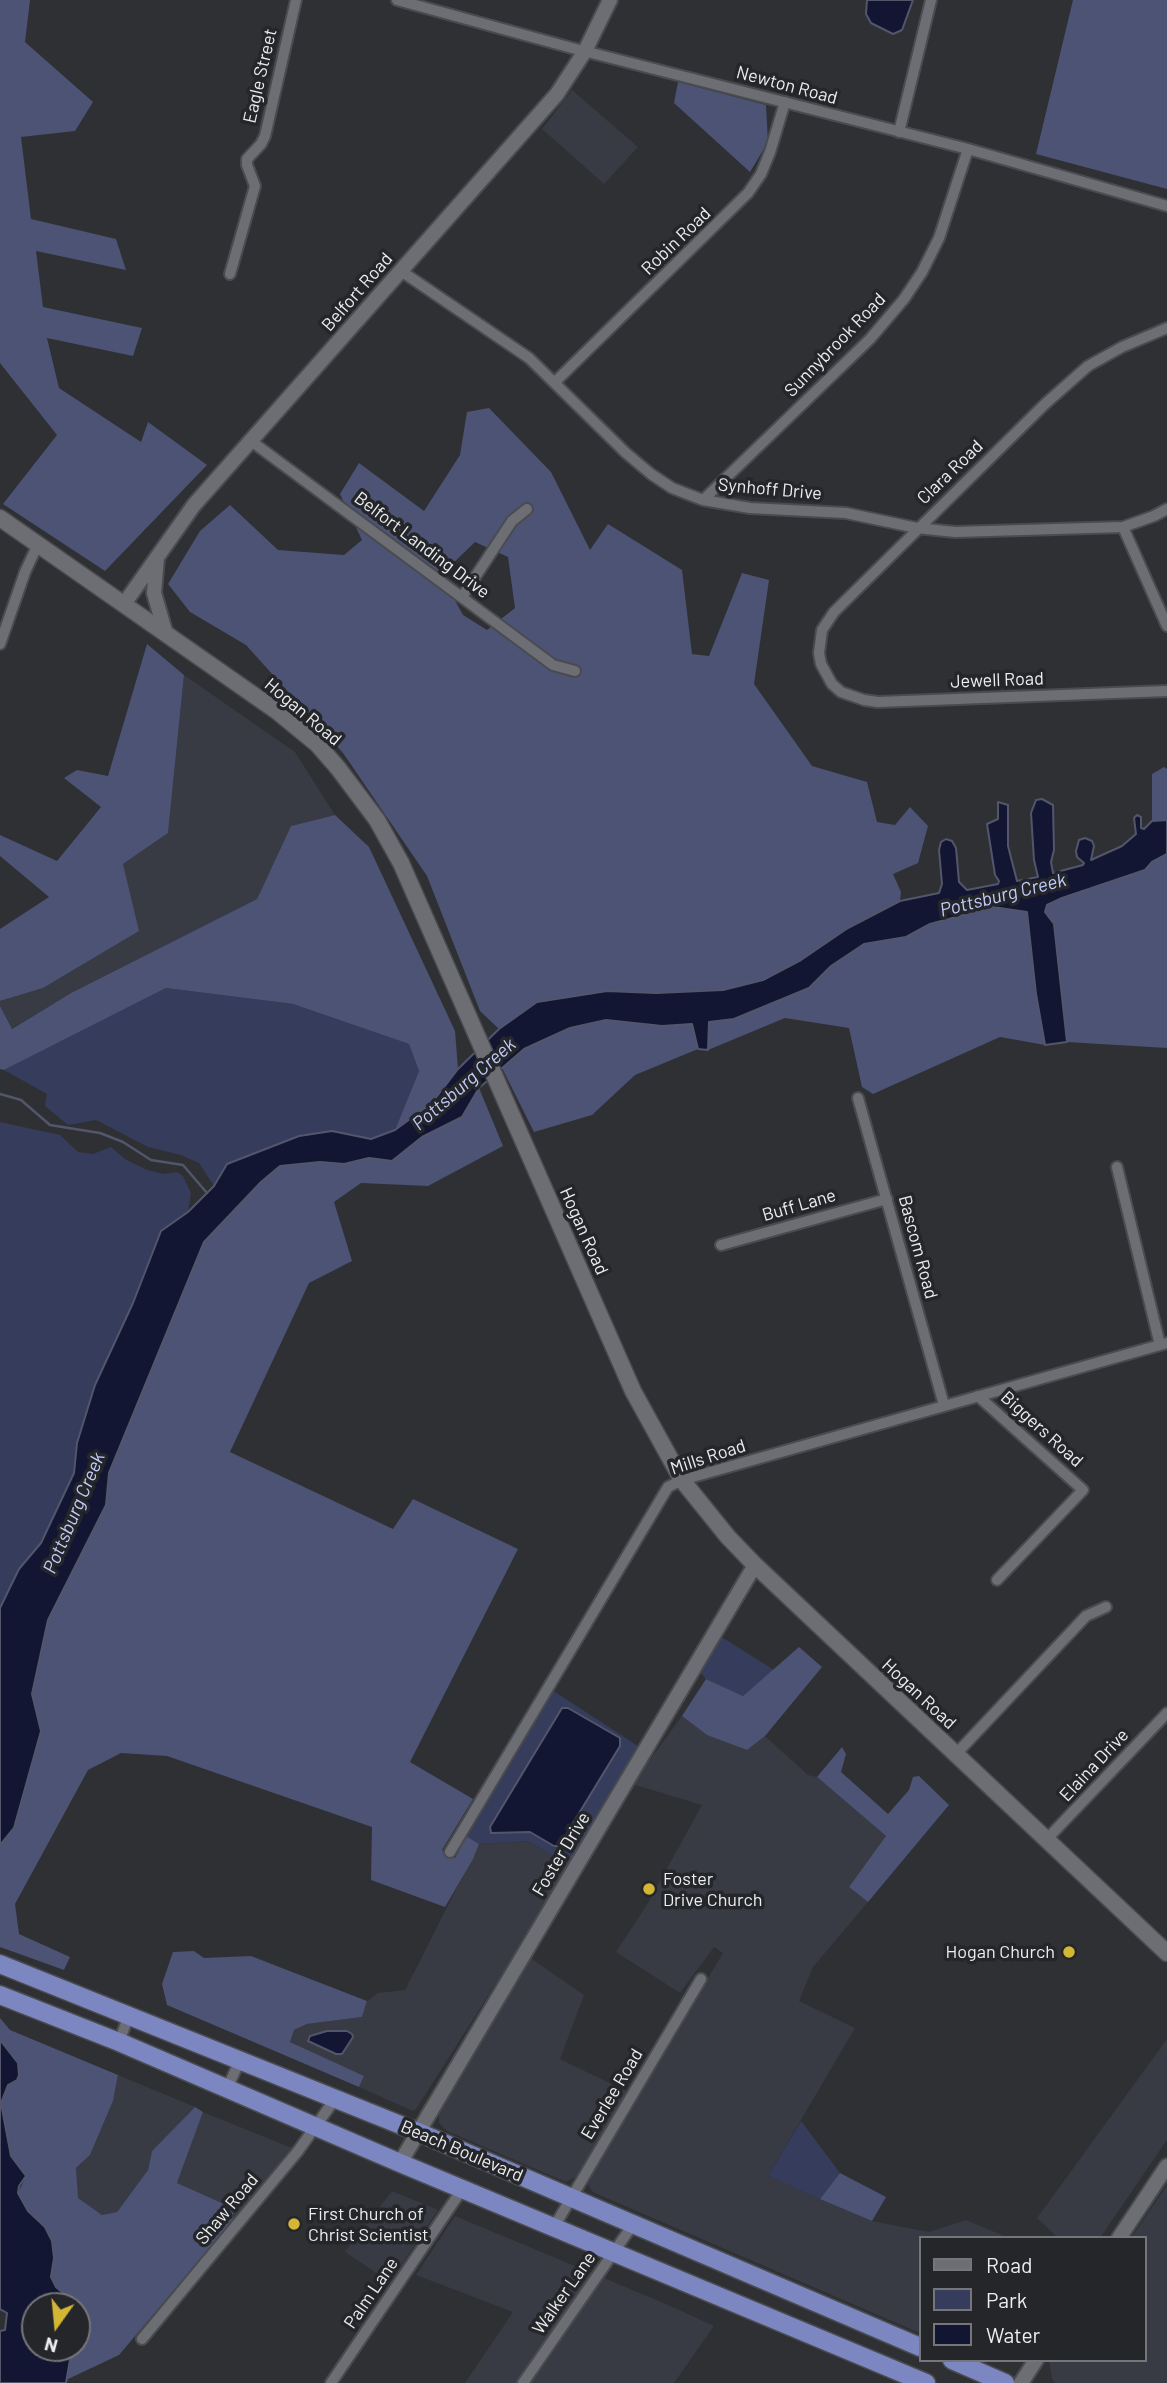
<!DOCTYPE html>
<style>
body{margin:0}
#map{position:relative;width:1167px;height:2383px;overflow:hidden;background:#2f3034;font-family:Barlow,sans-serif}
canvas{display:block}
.legend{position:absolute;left:919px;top:2236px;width:228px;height:126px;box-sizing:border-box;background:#25262a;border:2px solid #757679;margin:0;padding:9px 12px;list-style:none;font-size:21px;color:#ecedef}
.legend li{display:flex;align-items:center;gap:14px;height:35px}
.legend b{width:35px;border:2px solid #757679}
.north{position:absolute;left:21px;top:2292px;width:70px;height:70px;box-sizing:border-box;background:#25262a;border:2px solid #757679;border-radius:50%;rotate:195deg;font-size:19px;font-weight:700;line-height:28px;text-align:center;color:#ecedef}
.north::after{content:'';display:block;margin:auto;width:24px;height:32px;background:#d4b635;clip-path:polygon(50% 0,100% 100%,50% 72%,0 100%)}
</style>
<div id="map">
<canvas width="1167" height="2383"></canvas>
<ul class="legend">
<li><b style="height:9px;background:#6d6e73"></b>Road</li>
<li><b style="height:19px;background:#363c5b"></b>Park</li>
<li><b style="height:19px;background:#121633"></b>Water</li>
</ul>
<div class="north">N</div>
</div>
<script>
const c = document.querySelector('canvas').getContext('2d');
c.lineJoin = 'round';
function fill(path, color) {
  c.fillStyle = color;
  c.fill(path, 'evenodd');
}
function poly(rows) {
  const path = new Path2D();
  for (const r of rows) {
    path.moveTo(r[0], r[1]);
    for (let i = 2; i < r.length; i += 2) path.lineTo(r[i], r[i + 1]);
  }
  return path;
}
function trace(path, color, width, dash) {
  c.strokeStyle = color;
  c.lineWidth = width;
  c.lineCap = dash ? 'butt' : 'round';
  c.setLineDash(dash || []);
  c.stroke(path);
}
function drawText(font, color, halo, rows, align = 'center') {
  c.font = font + ' Barlow,sans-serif';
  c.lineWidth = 7;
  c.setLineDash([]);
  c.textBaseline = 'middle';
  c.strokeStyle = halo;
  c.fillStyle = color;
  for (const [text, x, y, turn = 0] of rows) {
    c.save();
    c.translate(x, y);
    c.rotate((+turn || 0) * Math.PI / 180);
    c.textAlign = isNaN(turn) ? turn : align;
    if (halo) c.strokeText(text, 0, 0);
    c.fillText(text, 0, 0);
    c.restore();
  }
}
fill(poly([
 [572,90,638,147,604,184,542,129],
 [184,675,295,752,335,815,291,826,257,899,71,993,11,1029,0,1006,0,1001,43,988,138,931,123,864,168,833],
 [682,1716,708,1735,747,1750,765,1736,808,1775,817,1777,887,1837,849,1887,868,1902,813,1967,799,2001,855,2028,768,2176,872,2221,929,2232,966,2220,1009,2238,920,2238,920,2333,597,2194,592,2191,588,2184,597,2161,723,1953,714,1947,680,1993,616,1952,648,1903,702,1805,632,1784],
 [527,1841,571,1866,416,2109,413,2111,359,2087,363,2077,290,2042,294,2030,307,2024,362,2017,367,2001,378,1993,405,1990,479,1844],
 [529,1957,584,1995,560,2059,628,2092,577,2176,566,2182,447,2131,439,2123,439,2109],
 [1167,2039,1167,2140,1100,2238,1058,2238,1037,2218],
 [118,2075,195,2107,152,2151,148,2170,117,2212,102,2215,77,2198,76,2168,90,2155,113,2101],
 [203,2112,292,2148,233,2218,232,2208,177,2183],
 [1167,2185,1167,2383,1055,2383,1052,2379,1049,2360,1144,2360,1144,2238,1131,2238],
 [392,2191,438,2210,390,2282,345,2252],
 [455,2216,666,2304,714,2326,674,2383,465,2383,513,2312,416,2275]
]), '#383a44');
fill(poly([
 [166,988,293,1004,409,1044,419,1071,395,1130,371,1139,332,1131,227,1164,214,1186,199,1163,181,1155,148,1147,96,1120,68,1125,45,1106,47,1094,4,1070],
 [0,1122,60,1135,78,1152,93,1154,111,1147,125,1159,147,1170,164,1174,177,1172,183,1176,191,1193,188,1212,161,1231,77,1443,74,1473,41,1543,19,1569,0,1608],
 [720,1636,774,1670,743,1696,706,1679,699,1671],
 [552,1690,641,1748,571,1866,527,1841,479,1844,466,1836],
 [562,1708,554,1846,530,1832,490,1827],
 [801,2121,840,2173,820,2199,768,2176]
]), '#363c5b');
fill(poly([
 [0,0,30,0,25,42,93,102,75,131,21,137,31,219,116,239,126,270,36,251,43,307,142,328,133,356,47,338,59,388,141,442,148,422,207,465,105,571,3,504,57,435,0,363],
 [1073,0,1167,0,1167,189,1036,154],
 [678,82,766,105,768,142,750,172,674,103],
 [489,408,551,472,590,550,608,524,682,570,692,654,709,656,742,573,769,580,754,684,812,766,867,782,877,822,895,825,910,807,928,826,918,863,893,874,901,892,900,901,848,928,801,960,763,980,723,990,656,993,607,991,537,1002,499,1029,480,1011,427,876,343,753,246,645,190,612,168,584,200,531,230,505,278,550,344,555,362,540,340,494,359,463,424,511,460,455,467,412],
 [475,542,508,557,515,608,487,630,463,615,441,575],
 [147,644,184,675,168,833,123,864,139,931,43,988,0,1001,0,929,49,897,0,856,0,835,57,861,101,807,64,778,77,770,108,776],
 [1164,767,1167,769,1167,820,1152,821,1152,774],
 [335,815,369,847,455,1031,458,1069,432,1103,395,1130,419,1071,409,1044,293,1004,166,988,4,1070,0,1069,0,1006,12,1029,71,993,257,899,291,826],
 [1167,854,1167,1048,1067,1042,1054,924,1045,912,1047,905,1062,898,1145,870,1152,861],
 [993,907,1027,912,1036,994,1045,1045,1000,1037,873,1094,862,1087,849,1028,785,1018,708,1050,709,1022,734,1019,809,988,831,966,864,944,906,937,930,924],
 [606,1020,662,1026,693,1024,698,1049,635,1075,592,1115,534,1132,502,1068,524,1049,570,1028],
 [479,1088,503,1146,428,1186,361,1183,334,1202,352,1261,309,1283,230,1452,393,1529,413,1499,518,1549,410,1762,473,1799,442,1850,455,1858,466,1836,479,1844,473,1859,445,1907,371,1880,372,1827,167,1756,121,1753,88,1770,15,1904,19,1934,70,1957,64,1970,0,1947,0,1845,14,1828,41,1731,32,1694,48,1620,106,1505,109,1473,204,1242,261,1182,280,1166,320,1162,344,1164,369,1158,392,1161,422,1137,462,1117],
 [799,1647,822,1667,765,1736,747,1750,707,1735,682,1716,706,1679,743,1696],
 [842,1747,846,1754,841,1772,888,1814,909,1790,913,1777,919,1776,949,1805,868,1902,849,1887,886,1836,817,1777],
 [194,1951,204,1958,251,1956,367,2001,362,2017,307,2024,294,2030,290,2042,364,2076,359,2087,167,2005,162,1984,173,1952],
 [0,2018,10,2030,118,2075,113,2101,90,2155,76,2168,78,2198,102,2215,117,2212,148,2170,152,2151,195,2107,203,2112,177,2183,233,2208,233,2218,226,2229,119,2355,66,2380,72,2348,77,2348,77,2306,70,2306,69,2298,56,2287,51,2276,54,2258,45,2227,28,2211,18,2193,26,2176,11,2156,1,2103,8,2085,16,2080,19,2074,18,2063,0,2040],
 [840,2173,886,2197,872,2221,820,2199]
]), '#4c5374');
const water = poly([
 [867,0,913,0,902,30,893,34,871,23,866,14,867,0],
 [1042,799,1053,805,1054,850,1051,862,1053,873,1083,865,1084,863,1077,857,1076,851,1079,840,1085,838,1092,841,1094,846,1091,860,1122,846,1136,834,1134,818,1137,815,1141,817,1141,828,1144,829,1152,821,1167,820,1167,854,1152,862,1145,870,1062,898,1047,905,1045,912,1054,924,1067,1042,1045,1045,1036,994,1027,912,993,907,930,924,906,937,864,944,831,966,809,988,734,1019,709,1022,708,1050,698,1049,692,1024,662,1026,606,1020,570,1028,524,1049,479,1088,462,1117,422,1137,392,1161,369,1158,344,1164,320,1162,280,1166,261,1182,204,1242,109,1473,106,1505,48,1620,32,1694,41,1731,14,1828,0,1845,0,1608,19,1569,41,1543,74,1473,77,1443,95,1385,133,1303,161,1231,188,1212,214,1186,227,1164,299,1136,332,1131,371,1139,395,1130,432,1103,458,1069,499,1029,537,1002,607,991,656,993,723,990,763,980,801,960,848,928,900,901,939,893,942,884,939,850,941,842,946,839,952,841,956,848,959,882,967,890,998,884,999,881,995,875,987,824,998,819,998,802,1008,805,1008,846,1017,881,1038,877,1034,860,1031,813,1036,800,1042,799],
 [562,1708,568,1708,620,1738,620,1746,559,1846,554,1846,530,1832,491,1833,490,1827,562,1708],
 [327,2031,347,2031,352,2034,353,2037,342,2054,336,2054,308,2041,310,2036,327,2031],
 [0,2040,18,2063,19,2075,17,2080,8,2085,1,2103,11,2156,26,2176,19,2186,18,2193,28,2211,45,2227,52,2241,54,2258,51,2277,56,2287,69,2298,70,2306,35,2306,35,2348,72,2348,66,2383,0,2383,0,2331,5,2330,7,2313,0,2309,0,2040]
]);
fill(water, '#121633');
trace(water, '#53566b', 2);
trace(poly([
 [0,1094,21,1100,50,1125,100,1133,123,1142,151,1160,183,1165,207,1193]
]), '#53566b', 2.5);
const minor = poly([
 [397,0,572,48,968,149,1167,206],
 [899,132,931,0],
 [401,271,529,358,626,453,651,474,672,488,703,500,750,508,846,513,917,528,955,532,1123,527,1154,516,1167,509],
 [230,274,255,186,247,165,247,159,261,144,265,136,296,0],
 [1167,328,1122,347,1088,366,1045,404,834,612,822,630,819,653,821,664,832,684,841,692,864,700,878,702,1167,691],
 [555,382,748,193,761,174,770,152,785,102],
 [251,441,553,665,575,671],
 [703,500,870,339,904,299,922,272,939,238,968,149],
 [1123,527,1167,626],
 [462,597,512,521,527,509],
 [0,644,25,572,38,544],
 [858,1098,944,1405],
 [1117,1167,1160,1345],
 [721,1245,887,1199],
 [978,1396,1083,1490,997,1580],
 [956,1754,1086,1616,1106,1607],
 [1046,1840,1167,1713],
 [450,1852,668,1487,682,1480,1167,1343],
 [119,2042,129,2015],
 [227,2089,240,2060],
 [554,2227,701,1979],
 [142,2339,298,2151,335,2099],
 [331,2383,463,2188],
 [523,2383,634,2223]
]);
const tertiary = poly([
 [157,557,154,593,165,631],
 [124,604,194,505,557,94,585,51,610,0],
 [400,2163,755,1565],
 [1119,2238,1167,2166],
 [1021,2383,1036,2360]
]);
const secondary = poly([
 [0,518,278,712,317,744,338,768,377,820,401,863,633,1391,682,1480,728,1537,755,1565,1167,1953]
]);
const trunk = poly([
 [0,1964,418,2132,920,2347],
 [0,1995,119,2042,400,2163,926,2383],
 [952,2360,1005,2383]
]);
trace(minor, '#4a4b4f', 14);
trace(tertiary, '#4a4b4f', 18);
trace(secondary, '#4a4b4f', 19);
trace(trunk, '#4a4b4f', 21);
trace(minor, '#6d6e73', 10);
trace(tertiary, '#6d6e73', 14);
trace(secondary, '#6d6e73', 16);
trace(trunk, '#7c87c2', 18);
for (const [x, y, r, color] of [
 [649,1889,7,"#d4b635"],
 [1069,1952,7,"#d4b635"],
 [294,2224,7,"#d4b635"]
]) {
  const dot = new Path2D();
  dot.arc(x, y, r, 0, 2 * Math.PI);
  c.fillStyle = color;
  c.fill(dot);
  trace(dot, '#25262a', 2.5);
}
drawText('18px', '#ecedef', '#25262a', [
 ["Eagle Street",260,76,-77],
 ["Newton Road",787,85,15],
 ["Robin Road",676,241,-44],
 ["Belfort Road",357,292,-49],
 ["Sunnybrook Road",835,345,-46],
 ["Clara Road",950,472,-44],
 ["Synhoff Drive",770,489,5],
 ["Belfort Landing Drive",422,545,37],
 ["Jewell Road",997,680,-2],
 ["Hogan Road",303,712,40],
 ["Buff Lane",799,1205,-16],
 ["Hogan Road",584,1231,66],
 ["Bascom Road",918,1247,75],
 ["Biggers Road",1042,1429,42],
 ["Mills Road",708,1457,-18],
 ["Hogan Road",919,1694,43],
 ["Elaina Drive",1094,1765,-47],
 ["Foster Drive",561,1854,-59],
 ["Everlee Road",612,2094,-59],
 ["Beach Boulevard",462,2151,23],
 ["Shaw Road",227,2209,-50],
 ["Palm Lane",371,2293,-56],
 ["Walker Lane",564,2293,-55]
]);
drawText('18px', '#ecedef', '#25262a', [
 ["Foster",663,1879],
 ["Drive Church",663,1900],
 ["Hogan Church",1055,1952,"right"],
 ["First Church of",308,2214],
 ["Christ Scientist",308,2235]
], 'left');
drawText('italic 19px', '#c1ccfc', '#25262a', [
 ["Pottsburg Creek",1003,895,-14],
 ["Pottsburg Creek",464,1084,-41],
 ["Pottsburg Creek",74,1513,-67]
]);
</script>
